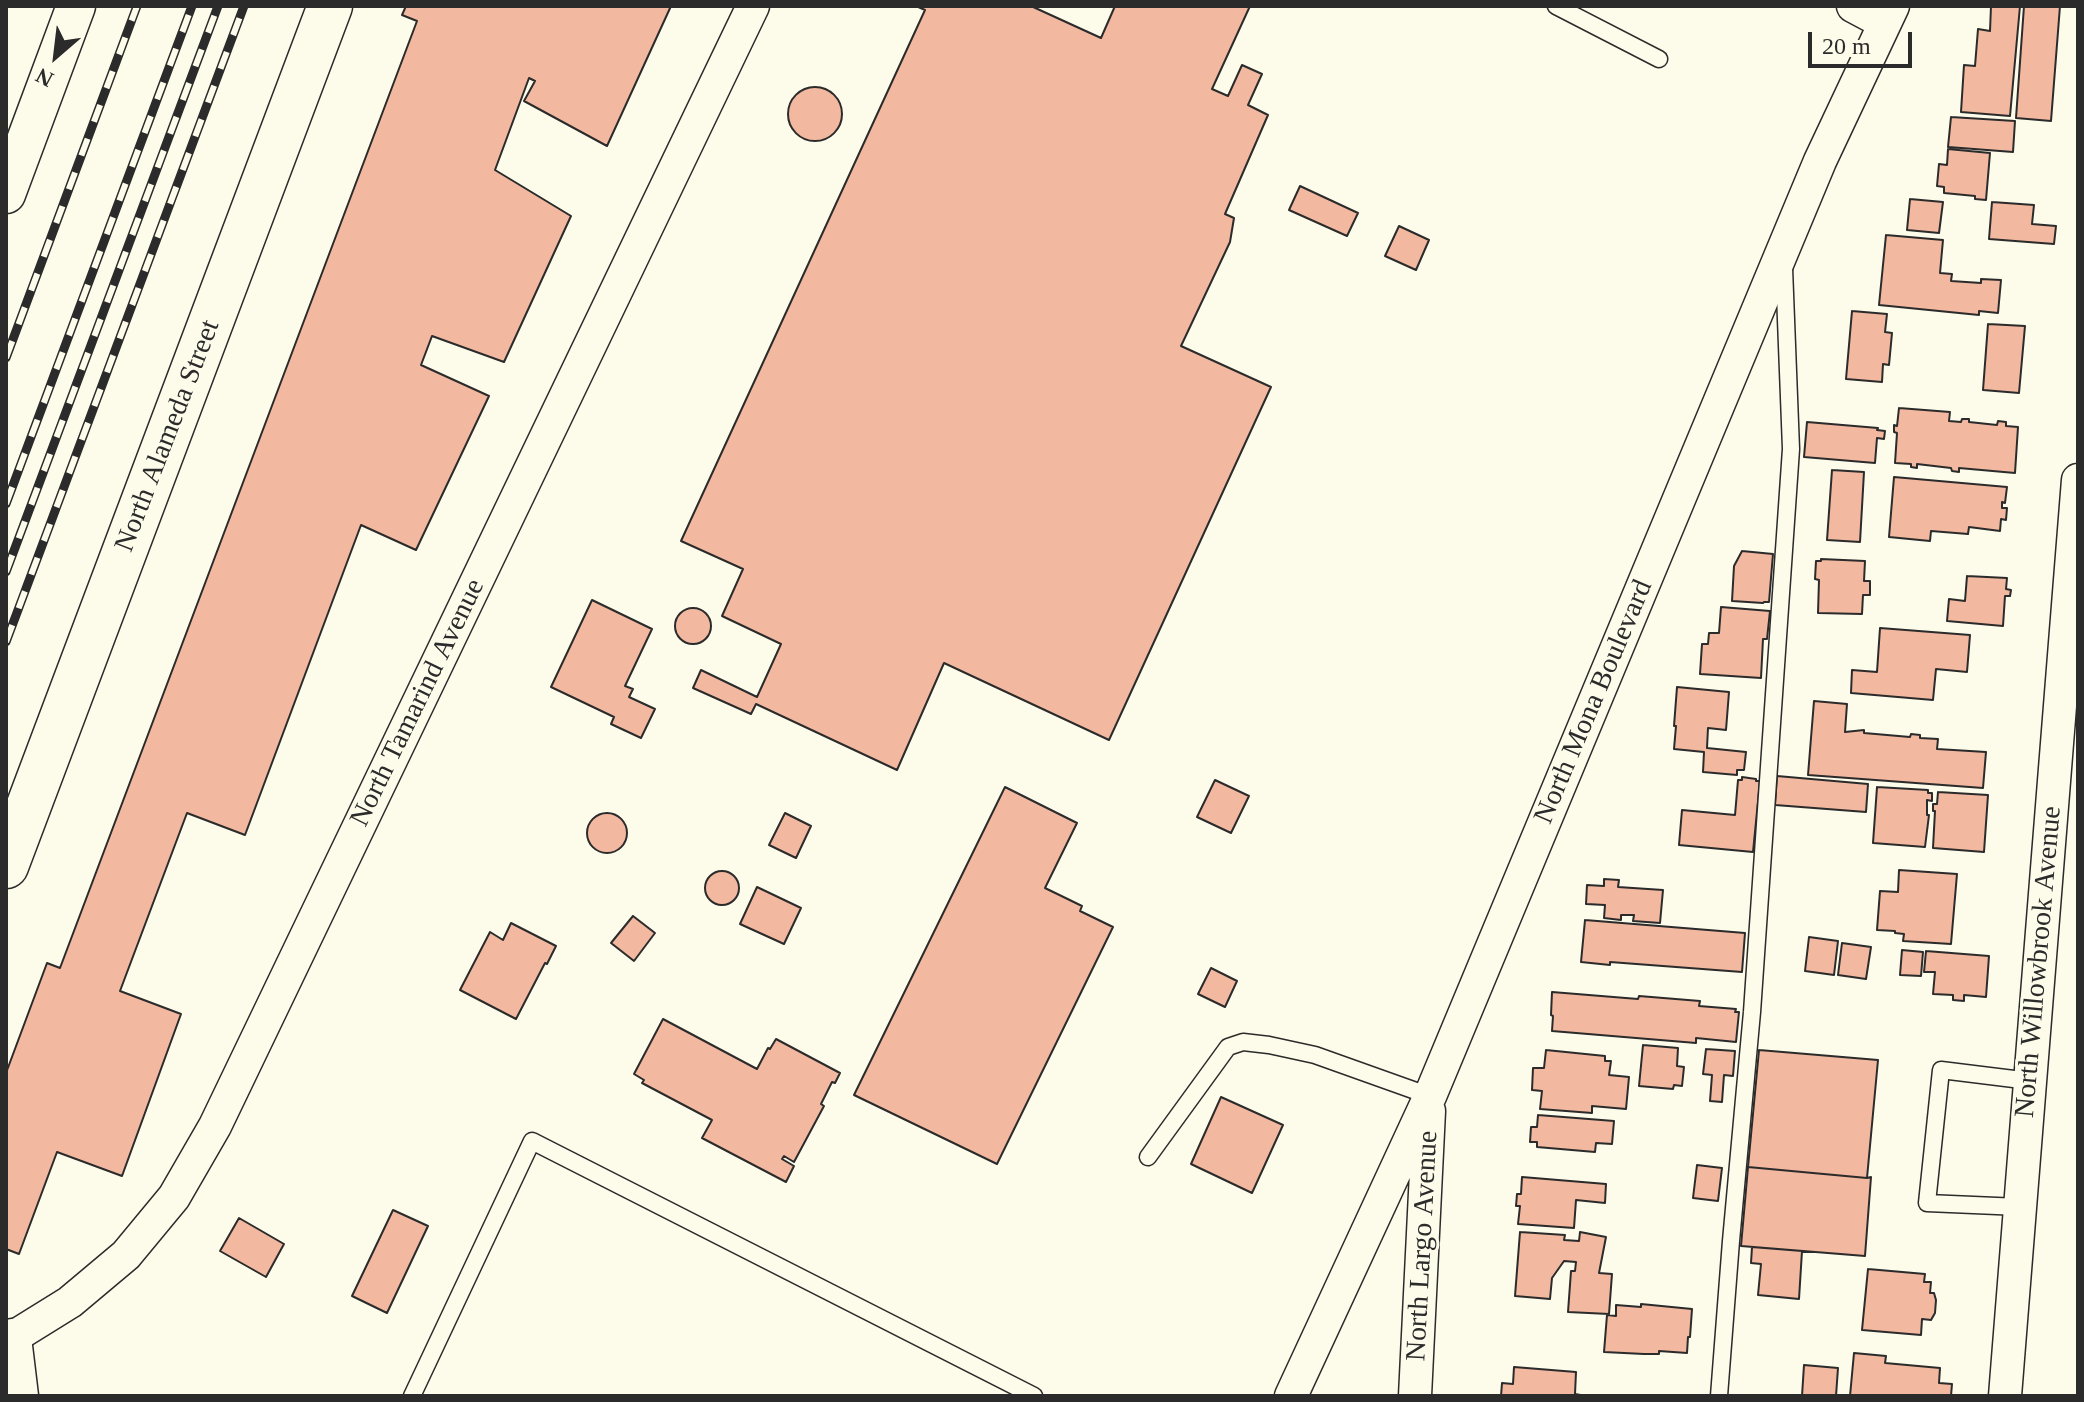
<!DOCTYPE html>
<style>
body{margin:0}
#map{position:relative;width:2084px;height:1402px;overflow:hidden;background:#fdfbea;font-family:Georgia,serif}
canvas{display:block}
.frame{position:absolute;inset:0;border:8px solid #2b2b2b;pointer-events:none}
.north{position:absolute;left:16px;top:16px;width:80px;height:80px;-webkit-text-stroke:6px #fdfbea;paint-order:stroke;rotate:208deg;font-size:22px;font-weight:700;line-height:32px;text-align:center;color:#2b2b2b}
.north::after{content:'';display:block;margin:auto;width:28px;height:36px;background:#2b2b2b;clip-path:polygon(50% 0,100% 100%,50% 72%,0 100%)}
.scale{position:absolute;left:1808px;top:32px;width:104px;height:36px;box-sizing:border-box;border:4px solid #2b2b2b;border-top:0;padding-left:10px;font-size:24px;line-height:28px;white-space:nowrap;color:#2b2b2b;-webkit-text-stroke:6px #fdfbea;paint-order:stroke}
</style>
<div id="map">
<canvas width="2084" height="1402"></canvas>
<div class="frame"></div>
<div class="north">N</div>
<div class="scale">20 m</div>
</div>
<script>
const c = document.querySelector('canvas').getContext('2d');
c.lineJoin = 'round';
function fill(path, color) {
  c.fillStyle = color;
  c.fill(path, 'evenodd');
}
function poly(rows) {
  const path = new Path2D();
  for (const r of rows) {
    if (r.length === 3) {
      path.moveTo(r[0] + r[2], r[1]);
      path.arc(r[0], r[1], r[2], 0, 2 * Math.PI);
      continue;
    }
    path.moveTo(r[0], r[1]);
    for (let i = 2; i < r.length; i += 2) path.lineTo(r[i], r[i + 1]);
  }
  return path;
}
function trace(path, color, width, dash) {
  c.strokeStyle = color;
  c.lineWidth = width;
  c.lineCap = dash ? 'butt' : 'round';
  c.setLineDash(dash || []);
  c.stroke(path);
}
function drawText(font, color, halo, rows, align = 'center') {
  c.font = font + ' Georgia,serif';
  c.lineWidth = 6;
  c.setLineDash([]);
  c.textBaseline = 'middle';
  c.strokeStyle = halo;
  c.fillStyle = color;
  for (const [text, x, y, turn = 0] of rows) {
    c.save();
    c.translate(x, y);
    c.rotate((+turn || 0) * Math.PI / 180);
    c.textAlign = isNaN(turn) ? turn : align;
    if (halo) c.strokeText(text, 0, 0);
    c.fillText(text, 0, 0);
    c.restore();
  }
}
const building = poly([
 [406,6,671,6,607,146,524,101,535,81,529,78,495,170,571,216,504,362,432,336,421,365,489,396,416,550,361,525,245,835,187,813,120,991,181,1014,122,1176,57,1152,19,1254,6,1249,6,1073,47,963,60,968,417,21,402,15,406,6],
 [916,6,1031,6,1101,38,1115,6,1250,6,1212,89,1228,96,1242,65,1262,74,1248,105,1268,115,1225,214,1234,218,1230,242,1181,346,1271,387,1109,740,944,663,897,770,756,704,751,714,693,688,701,670,757,697,781,644,722,616,743,569,681,541,925,10,916,6],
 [1991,6,2020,6,2010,116,1961,112,1964,65,1975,66,1978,29,1990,31,1991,6],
 [2024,6,2060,6,2051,121,2016,118,2024,6],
 [815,114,27],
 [1951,117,2015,121,2013,152,1948,147,1951,117],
 [1948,149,1990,153,1986,200,1975,199,1975,196,1944,193,1944,187,1937,186,1939,164,1947,165,1948,149],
 [1300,186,1358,213,1347,236,1289,210,1300,186],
 [1910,199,1943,202,1939,233,1907,230,1910,199],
 [1992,202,2034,205,2032,224,2056,226,2054,244,1989,239,1992,202],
 [1399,226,1429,240,1416,270,1385,256,1399,226],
 [1886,235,1943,240,1940,273,1952,274,1951,281,1981,283,1981,279,2001,280,1998,313,1979,311,1979,315,1879,305,1886,235],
 [1852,311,1887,314,1885,332,1892,333,1889,365,1883,364,1882,382,1846,379,1852,311],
 [1988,324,2025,326,2019,393,1983,390,1988,324],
 [1899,408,1950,412,1949,421,1961,422,1962,419,1969,419,1969,422,1997,425,1998,421,2006,422,2006,426,2018,427,2015,473,1959,468,1959,472,1952,471,1951,468,1917,464,1917,468,1911,467,1911,464,1895,463,1897,433,1894,432,1894,425,1897,426,1899,408],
 [1807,422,1878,428,1877,430,1885,431,1884,439,1877,438,1875,463,1804,457,1807,422],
 [1832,470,1864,472,1860,542,1827,540,1832,470],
 [1894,477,2007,487,2005,503,2002,502,2002,508,2007,508,2006,520,2001,519,2000,531,1969,527,1968,534,1931,531,1930,541,1889,537,1894,477],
 [1742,551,1773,554,1769,602,1764,602,1763,603,1732,601,1734,566,1742,551],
 [1821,559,1865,561,1864,581,1870,581,1870,595,1863,595,1862,614,1818,613,1819,580,1815,579,1816,561,1821,561,1821,559],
 [1967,576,2007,578,2006,589,2011,590,2010,596,2005,596,2003,626,1947,621,1949,599,1965,601,1967,576],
 [592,600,652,629,625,686,633,689,629,697,655,709,641,738,611,724,614,717,551,687,592,600],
 [1721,607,1770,611,1767,639,1763,639,1761,678,1700,674,1702,644,1708,644,1709,633,1719,633,1721,607],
 [693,626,18],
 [1880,628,1970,635,1967,672,1936,669,1933,700,1851,693,1852,670,1877,672,1880,628],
 [1677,687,1729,692,1726,730,1708,728,1707,748,1746,752,1744,770,1737,770,1737,775,1703,772,1704,752,1674,749,1676,726,1674,726,1677,687],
 [1814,701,1847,704,1845,732,1864,730,1864,733,1910,737,1911,734,1920,735,1920,738,1938,739,1937,749,1986,752,1983,788,1808,775,1814,701],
 [1777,776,1868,784,1866,812,1775,805,1777,776],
 [1742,777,1756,779,1756,781,1760,781,1753,852,1679,845,1682,810,1735,815,1738,780,1742,780,1742,777],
 [1215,780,1249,796,1231,833,1197,817,1215,780],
 [1005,787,1077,823,1045,888,1082,906,1080,911,1113,927,997,1164,854,1095,1005,787],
 [1877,787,1928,790,1928,793,1932,793,1932,801,1927,800,1927,815,1929,815,1925,847,1873,843,1877,787],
 [1938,792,1988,795,1984,852,1933,848,1935,811,1933,811,1933,804,1937,804,1938,792],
 [785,813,811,826,796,858,769,845,785,813],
 [607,833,20],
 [1899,870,1957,874,1951,944,1903,941,1904,934,1895,933,1895,931,1877,930,1880,891,1898,892,1899,870],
 [722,888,17],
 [1604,879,1619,880,1618,887,1663,890,1660,923,1633,921,1634,915,1621,915,1621,920,1604,918,1605,905,1586,904,1587,885,1604,886,1604,879],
 [757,887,801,908,784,944,740,924,757,887],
 [633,916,655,933,634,961,611,943,633,916],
 [1585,920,1745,933,1742,972,1610,962,1610,965,1581,962,1585,920],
 [511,923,556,946,547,964,545,963,516,1019,460,990,490,932,503,940,511,923],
 [1809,937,1838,941,1834,975,1805,971,1809,937],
 [1842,943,1871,947,1866,979,1838,975,1842,943],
 [1902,950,1923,952,1921,976,1900,975,1902,950],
 [1926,951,1989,956,1986,997,1964,995,1964,1001,1953,1000,1953,995,1933,994,1935,972,1924,972,1926,951],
 [1211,968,1237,981,1225,1007,1198,994,1211,968],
 [1552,992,1638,999,1639,996,1700,1001,1699,1006,1736,1009,1735,1012,1739,1012,1736,1042,1696,1038,1696,1043,1552,1031,1553,1016,1551,1015,1552,992],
 [663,1019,757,1069,768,1048,770,1049,776,1039,840,1073,835,1083,832,1082,821,1104,824,1106,794,1162,784,1156,782,1159,794,1166,786,1182,702,1138,712,1120,642,1083,644,1080,634,1074,663,1019],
 [1643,1045,1678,1048,1677,1066,1684,1067,1682,1086,1674,1085,1673,1089,1639,1086,1643,1045],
 [1706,1049,1735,1051,1733,1076,1724,1075,1722,1102,1710,1101,1712,1075,1703,1074,1706,1049],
 [1546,1050,1605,1056,1605,1061,1611,1061,1609,1075,1629,1077,1626,1109,1592,1106,1592,1113,1540,1109,1542,1091,1532,1090,1533,1068,1544,1068,1546,1050],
 [1759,1050,1878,1060,1867,1178,1748,1167,1759,1050],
 [1221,1097,1283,1125,1252,1193,1191,1164,1221,1097],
 [1538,1115,1614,1121,1612,1144,1596,1143,1595,1152,1537,1147,1537,1142,1530,1142,1531,1127,1537,1127,1538,1115],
 [1697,1165,1722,1168,1718,1201,1693,1198,1697,1165],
 [1748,1167,1867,1178,1871,1177,1865,1256,1741,1246,1748,1167],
 [1522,1177,1606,1184,1605,1203,1576,1200,1574,1228,1518,1224,1520,1206,1516,1206,1517,1194,1521,1194,1522,1177],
 [393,1210,428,1226,387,1313,352,1296,393,1210],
 [239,1218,284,1244,266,1277,220,1251,239,1218],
 [1520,1232,1565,1235,1564,1240,1579,1241,1580,1232,1606,1237,1599,1273,1612,1274,1609,1314,1568,1312,1571,1271,1575,1271,1576,1262,1564,1261,1552,1278,1550,1299,1515,1296,1520,1232],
 [1752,1247,1802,1251,1799,1299,1758,1295,1761,1264,1751,1263,1752,1247],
 [1868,1269,1925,1274,1924,1282,1931,1282,1930,1293,1934,1293,1936,1300,1935,1313,1931,1320,1922,1319,1921,1335,1862,1330,1868,1269],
 [1641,1304,1692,1309,1690,1337,1688,1337,1687,1353,1659,1351,1659,1354,1644,1354,1604,1352,1607,1315,1616,1316,1616,1305,1641,1307,1641,1304],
 [1854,1353,1886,1356,1885,1363,1940,1368,1939,1383,1952,1384,1951,1396,1850,1396,1854,1353],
 [1804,1365,1838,1368,1836,1396,1802,1396,1804,1365],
 [1514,1367,1576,1372,1575,1394,1586,1396,1501,1396,1502,1383,1513,1384,1514,1367]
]);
fill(building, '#f2b8a0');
trace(building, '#2b2b2b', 2);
const service = poly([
 [1556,6,1659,59],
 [1148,1157,1228,1047,1243,1042,1269,1045,1315,1055,1430,1096],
 [2020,1207,1927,1203,1941,1070,2030,1081],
 [412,1396,532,1141,1034,1396],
 [1719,1396,1731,1241,1752,1012,1791,449,1784,268]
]);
const minor = poly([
 [1853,6,1885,23],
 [6,1339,12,1338,70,1302,126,1255,174,1197,215,1126,753,6],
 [1291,1396,1430,1096,1820,161,1893,6],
 [1415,1396,1429,1111],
 [2005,1396,2078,480]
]);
const tertiary = poly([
 [6,194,76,6],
 [12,1338,19,1396]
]);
const primary = poly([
 [6,866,330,6]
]);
trace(service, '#2b2b2b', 19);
trace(minor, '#2b2b2b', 35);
trace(tertiary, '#2b2b2b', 41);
trace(primary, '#2b2b2b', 47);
trace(service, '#fdfbea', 16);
trace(minor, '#fdfbea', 32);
trace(tertiary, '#fdfbea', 38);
trace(primary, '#fdfbea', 44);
const rail = poly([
 [6,358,137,6],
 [6,504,192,6],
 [6,572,218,6],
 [6,642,244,6]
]);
trace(rail, '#2b2b2b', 9);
trace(rail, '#fdfbea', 6, [18]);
drawText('28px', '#2b2b2b', '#fdfbea', [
 ["North Alameda Street",168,436,-69],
 ["North Mona Boulevard",1594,702,-67],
 ["North Tamarind Avenue",418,703,-64],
 ["North Willowbrook Avenue",2039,962,-85],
 ["North Largo Avenue",1423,1246,-87]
]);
</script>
